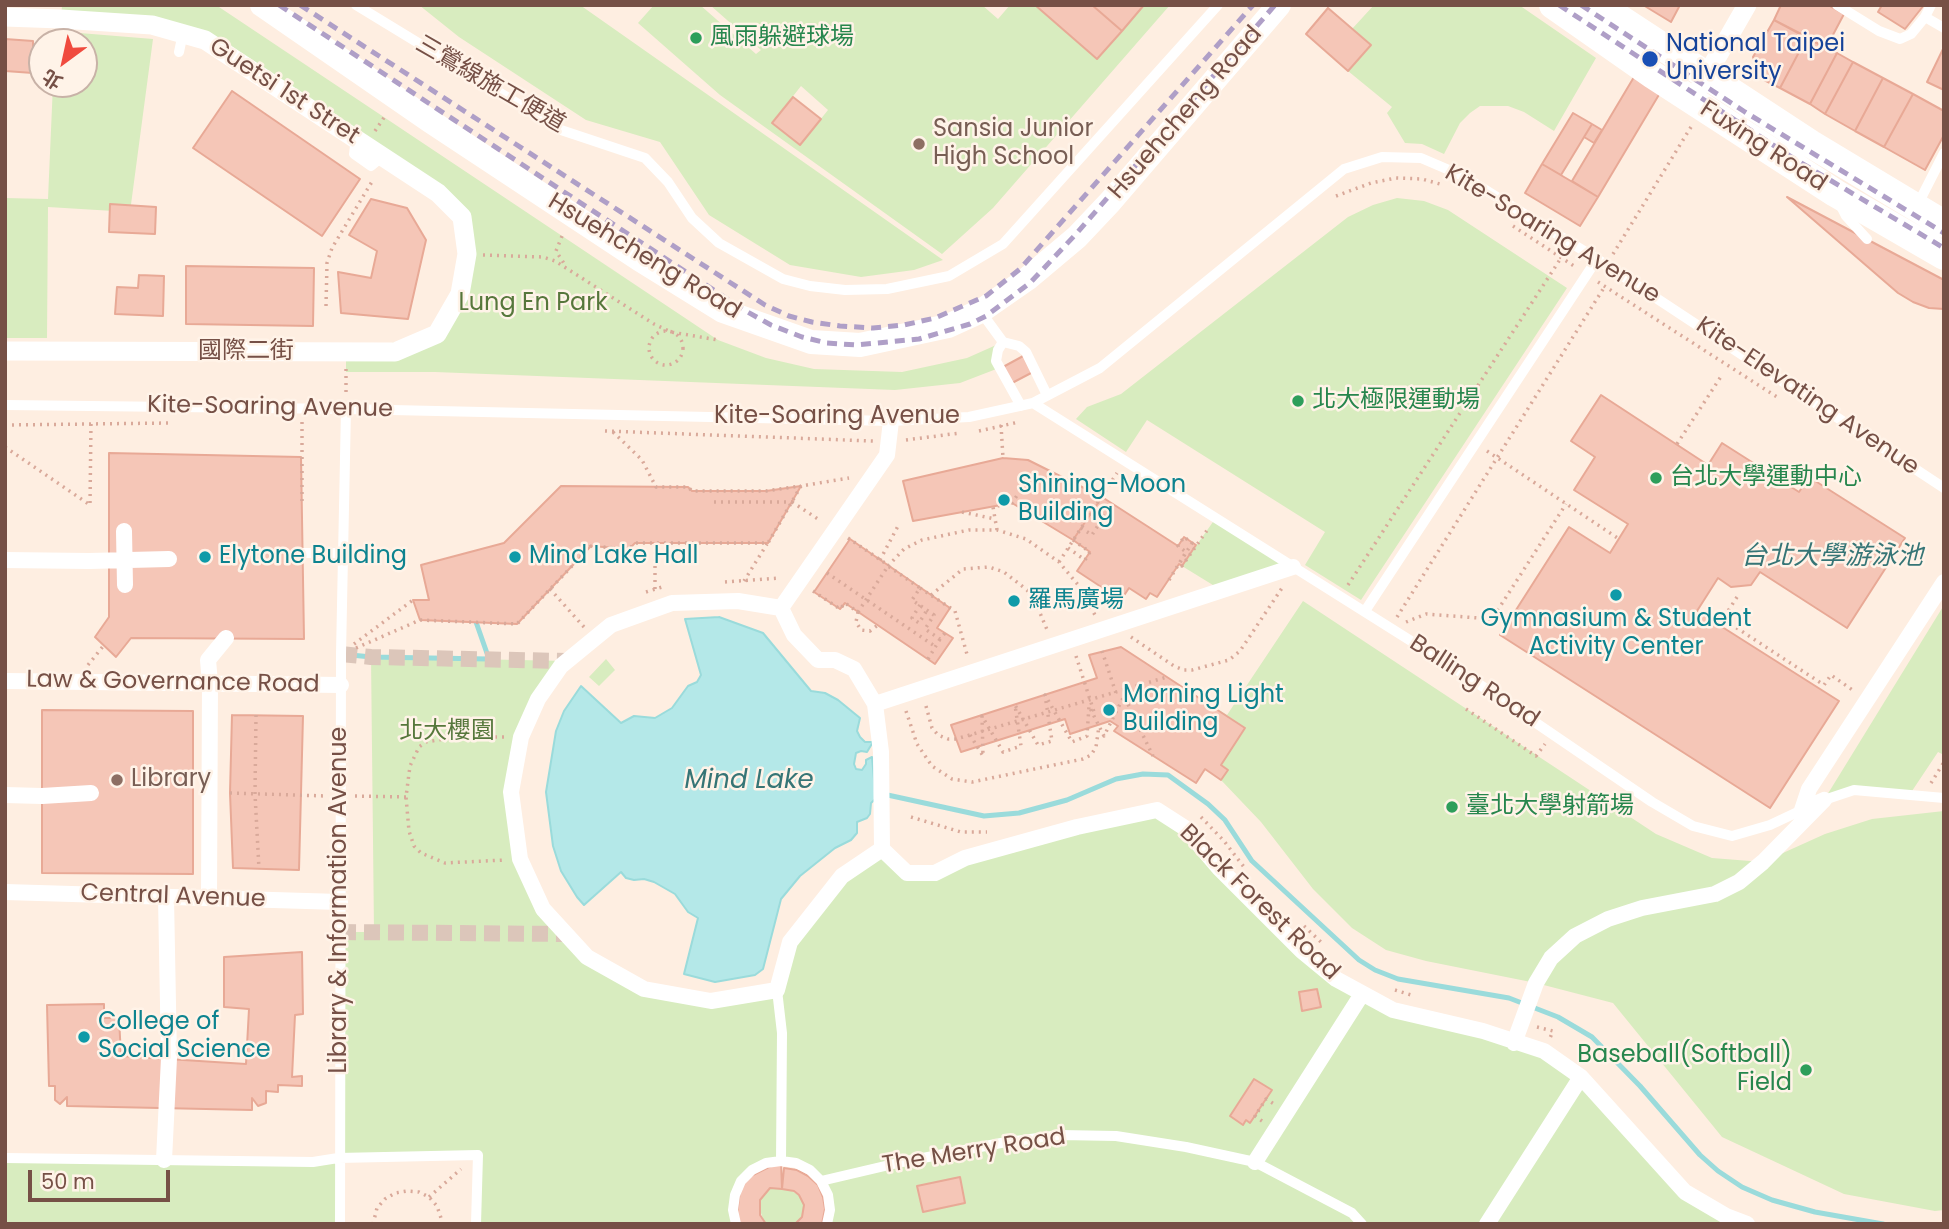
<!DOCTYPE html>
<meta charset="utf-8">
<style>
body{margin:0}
#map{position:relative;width:1949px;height:1229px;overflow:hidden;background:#feeee1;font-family:Poppins,"Noto Sans TC",sans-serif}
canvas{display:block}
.frame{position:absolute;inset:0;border:7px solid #765046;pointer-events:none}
.north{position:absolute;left:28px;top:28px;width:70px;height:70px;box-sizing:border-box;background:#fff3e8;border:2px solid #c8b2a7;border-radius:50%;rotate:213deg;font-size:19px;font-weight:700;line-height:28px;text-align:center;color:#765046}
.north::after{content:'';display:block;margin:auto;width:24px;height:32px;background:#f04a3e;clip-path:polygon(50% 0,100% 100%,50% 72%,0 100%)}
.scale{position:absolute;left:28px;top:1170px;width:142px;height:32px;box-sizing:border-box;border:4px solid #765046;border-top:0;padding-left:9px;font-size:21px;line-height:24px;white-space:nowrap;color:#765046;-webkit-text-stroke:5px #fff3e8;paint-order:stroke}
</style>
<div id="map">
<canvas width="1949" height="1229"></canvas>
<div class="frame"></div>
<div class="north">北</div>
<div class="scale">50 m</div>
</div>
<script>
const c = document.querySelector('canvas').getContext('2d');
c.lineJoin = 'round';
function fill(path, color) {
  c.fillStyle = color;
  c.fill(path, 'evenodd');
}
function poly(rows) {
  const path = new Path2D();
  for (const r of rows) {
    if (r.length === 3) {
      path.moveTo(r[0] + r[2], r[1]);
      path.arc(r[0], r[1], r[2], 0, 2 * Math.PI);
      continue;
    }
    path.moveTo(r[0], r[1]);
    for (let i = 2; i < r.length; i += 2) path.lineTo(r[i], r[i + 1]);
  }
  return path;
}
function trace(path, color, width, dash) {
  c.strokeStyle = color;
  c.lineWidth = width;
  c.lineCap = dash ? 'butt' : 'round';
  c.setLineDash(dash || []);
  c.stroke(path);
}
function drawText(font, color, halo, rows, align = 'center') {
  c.font = font + ' Poppins,"Noto Sans TC",sans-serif';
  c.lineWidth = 5;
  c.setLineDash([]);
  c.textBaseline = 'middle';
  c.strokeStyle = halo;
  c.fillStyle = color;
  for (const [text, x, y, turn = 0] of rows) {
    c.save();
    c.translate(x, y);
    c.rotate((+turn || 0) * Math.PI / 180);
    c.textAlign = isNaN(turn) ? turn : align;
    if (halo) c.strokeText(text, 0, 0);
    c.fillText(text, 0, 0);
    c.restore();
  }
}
fill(poly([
 [62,5,216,5,718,340,766,358,814,369,902,372,967,358,1003,342,999,368,960,383,895,390,435,372,346,372,346,352,437,334,460,294,462,217,205,40,61,19],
 [419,5,580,5,943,260,914,270,861,277,790,265,709,215,660,142,586,120,459,37],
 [654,5,700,5,756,54,761,50,710,5,982,5,998,19,1010,5,1035,5,1097,59,1144,5,1170,5,993,208,942,254,720,95,638,23],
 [801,86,828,110,800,145,772,123],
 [1374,5,1519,5,1596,58,1554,131,1524,112,1508,106,1480,106,1470,113,1460,123,1444,154,1422,144,1405,143,1387,113,1392,107,1348,71,1371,45,1352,29],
 [55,31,153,39,130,212,48,207,47,338,5,338,5,198,48,199,53,84,84,84,84,42,55,42],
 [1397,198,1424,201,1448,210,1567,288,1361,600,1305,565,1325,532,1147,420,1126,452,1076,419,1087,407,1121,394,1348,217,1373,205],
 [1215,519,1293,567,1221,590,1182,566],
 [1303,601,1656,834,1712,858,1763,862,1825,834,1872,819,1944,811,1944,1210,1935,1211,1844,1194,1722,1137,1613,1003,1536,983,1426,961,1386,950,1352,928,1313,889,1261,822,1221,780,1205,769,1196,783,1153,756,1194,694,1227,715],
 [1944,605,1944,755,1938,752,1910,794,1854,790,1824,800],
 [371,657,567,661,538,699,511,792,520,859,543,909,587,957,644,989,711,1001,777,990,790,942,842,876,882,849,907,873,1157,810,1219,868,1362,994,1544,1051,1684,1192,1747,1224,827,1224,830,1210,821,1181,796,1163,752,1170,736,1224,476,1224,478,1156,339,1158,340,1224,5,1224,5,1158,338,1158,340,932,374,932],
 [606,659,615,670,599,686,589,677],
 [770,1188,788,1189,799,1195,804,1205,804,1212,798,1222,795,1224,766,1224,764,1222,759,1207,760,1200]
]), '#d8ecbf');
const water = poly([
 [719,617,763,633,811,691,825,693,838,700,860,718,857,731,860,737,865,742,873,742,867,752,861,751,856,753,854,764,856,769,862,770,866,764,866,760,872,757,875,791,881,794,871,803,870,814,867,818,857,822,857,833,851,840,835,848,800,876,781,899,763,969,755,975,715,982,684,974,698,918,688,912,675,894,654,882,644,879,634,880,626,878,621,872,584,905,577,897,561,871,553,846,546,792,556,731,564,711,581,686,621,723,634,716,655,718,672,708,688,686,697,682,701,675,685,619,719,617]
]);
fill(water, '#b4e8e8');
trace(water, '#9adbdb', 2);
trace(poly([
 [341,654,371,657,489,659,476,622],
 [883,794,984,816,1019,813,1067,800,1116,779,1143,774,1168,775,1208,804,1225,820,1252,861,1359,960,1375,970,1398,979,1509,998,1558,1017,1592,1037,1640,1086,1700,1155,1718,1171,1742,1187,1772,1200,1815,1212,1883,1224]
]), '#9adbdb', 5);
const building = poly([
 [1035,5,1092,5,1122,31,1097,59,1035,5],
 [1092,5,1144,5,1122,31,1092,5],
 [1643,5,1680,5,1671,22,1643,5],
 [1781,5,1828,5,1844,14,1826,48,1774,20,1781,5],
 [1882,5,1924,5,1905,29,1878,12,1882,5],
 [1328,8,1371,45,1348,71,1306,34,1328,8],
 [1774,20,1807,37,1780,88,1760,78,1753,57,1774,20],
 [1807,37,1837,53,1810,104,1780,88,1807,37],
 [5,39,33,41,33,73,5,71,5,39],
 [1944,47,1944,90,1927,82,1944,47],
 [1837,53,1853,62,1825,114,1810,104,1837,53],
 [1853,62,1883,78,1855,131,1825,114,1853,62],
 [1634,77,1660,93,1598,197,1572,181,1634,77],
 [1883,78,1913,94,1884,147,1855,131,1883,78],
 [232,91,360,179,322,236,193,148,232,91],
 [1913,94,1944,111,1944,135,1925,170,1884,147,1913,94],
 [793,97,821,119,800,145,772,123,793,97],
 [1573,113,1592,124,1561,175,1542,164,1573,113],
 [1592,124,1602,130,1594,143,1584,137,1592,124],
 [1542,164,1598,197,1580,226,1525,193,1542,164],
 [1787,197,1944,280,1944,309,1929,308,1913,302,1898,293,1787,197],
 [371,199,407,208,426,240,408,319,341,313,338,272,371,278,377,251,349,235,371,199],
 [110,204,156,207,155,234,109,232,110,204],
 [186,266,314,268,313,326,186,324,186,266],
 [139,275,164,276,163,316,115,314,117,287,138,288,139,275],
 [1025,355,1033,372,1012,383,1003,367,1025,355],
 [1601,395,1708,465,1722,443,1799,492,1809,477,1905,538,1847,628,1760,572,1751,585,1731,587,1718,578,1697,611,1839,701,1770,808,1500,635,1569,527,1610,553,1628,524,1574,490,1595,457,1571,441,1601,395],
 [109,453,301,457,304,639,131,638,116,657,95,637,109,617,109,453],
 [1003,458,1028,460,1102,497,1073,540,1012,503,913,521,903,481,1003,458],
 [561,486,688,487,692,491,766,491,801,486,768,543,635,543,629,549,591,546,517,624,420,620,413,600,429,600,421,565,504,543,561,486],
 [1102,497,1178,546,1184,537,1196,545,1182,566,1179,564,1157,597,1150,593,1146,599,1129,588,1121,600,1077,571,1090,552,1073,540,1102,497],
 [850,539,950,608,937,628,953,638,935,664,845,603,840,609,814,592,850,539],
 [1121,647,1245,728,1221,765,1228,770,1221,780,1205,769,1196,783,1114,731,1118,726,1110,721,1070,734,1065,719,961,752,951,725,1097,678,1089,655,1121,647],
 [42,710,193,711,193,874,42,873,42,710],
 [232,715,303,716,299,870,233,868,230,793,232,715],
 [302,952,303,1014,295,1015,292,1077,302,1076,302,1086,278,1085,278,1092,266,1091,266,1103,258,1106,252,1098,252,1110,67,1106,67,1097,60,1104,55,1100,55,1086,49,1086,47,1005,104,1004,104,1018,119,1018,121,1056,246,1064,249,1009,224,1007,224,957,302,952],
 [1317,989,1321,1007,1302,1011,1299,992,1317,989],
 [1254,1079,1272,1090,1250,1123,1246,1120,1243,1125,1230,1116,1254,1079],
 [781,1161,782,1189,770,1188,760,1200,760,1215,766,1224,736,1224,741,1181,781,1161],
 [784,1168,797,1170,808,1176,818,1185,823,1197,825,1209,822,1224,795,1224,802,1217,804,1205,799,1195,794,1191,782,1189,784,1168],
 [960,1177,965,1203,923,1212,917,1186,960,1177]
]);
fill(building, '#f5c6b7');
trace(building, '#e8a996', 2);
trace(poly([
 [341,654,371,657,567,661],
 [340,932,566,934]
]), '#dcc6ba', 16, [16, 8]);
trace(poly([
 [375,131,385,116],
 [1336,196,1371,183,1396,178,1422,179,1440,184],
 [1513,226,1577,268],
 [562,236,556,251,565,265],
 [1613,254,1691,127],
 [483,255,543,257,555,261,654,324,671,332,718,340],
 [1598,282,1777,397],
 [326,306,327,263,332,248,373,180],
 [666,348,17],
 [346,369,346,396],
 [302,422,302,506],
 [5,425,170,423],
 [1001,425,1003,458],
 [605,431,873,441],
 [979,431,1019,422],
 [613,432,642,460,656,487,688,487,692,491,766,491,801,486],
 [906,440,960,433],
 [1677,444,1722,375],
 [5,447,90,505,91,422],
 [1487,451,1619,539],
 [714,502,792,502],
 [792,502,821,521],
 [962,512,995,519],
 [1081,528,1092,535,1107,511],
 [997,530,993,507,1012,503,1018,494],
 [848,538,888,565],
 [1068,548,1085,560,1090,552,1073,540],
 [880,560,898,526],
 [1059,562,1117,473],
 [888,566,904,549,922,540,969,530,997,530,1026,539,1059,562,1079,586,1095,615],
 [827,573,936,647],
 [1169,580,1186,552,1178,546,1184,537,1192,543,1179,564,1182,566,1208,529],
 [744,581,767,544],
 [725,582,780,578],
 [1348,585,1561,258],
 [920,588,955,611,968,658],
 [550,589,584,627],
 [655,589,655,543],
 [813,591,840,609,845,603,858,612,888,566,920,588,912,600,934,615,925,629,940,639,945,633],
 [646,592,662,587],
 [931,595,963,569,989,567,1004,572,1027,590,1035,601,1048,632],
 [1737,597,1723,619,1824,685,1831,675,1854,691],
 [920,605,912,618,919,623,927,610],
 [858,612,856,622,861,630,870,631,878,625],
 [1397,617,1605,286],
 [1406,622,1426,614,1492,619,1566,504],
 [1131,637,1174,666,1184,670,1192,670,1229,660,1240,651,1282,588],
 [354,644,413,600],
 [356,648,420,620,517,624,591,546,629,549,635,543,768,543,801,486,849,478],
 [1102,651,1116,693],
 [1076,656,1094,712],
 [928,659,940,639],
 [88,665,104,645],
 [926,706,932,728,938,735,948,739,956,739,1167,677],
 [1466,709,1536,756,1545,744],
 [906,711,917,744,932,766,952,779,972,782,1083,759,1091,755,1096,747,1099,726],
 [256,715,255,794,259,869],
 [970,735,983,756,982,716,1003,752,1021,746,1015,705,1038,745,1052,741,1045,695,1072,742,1087,736,1089,706,1104,736,1124,696,1153,756],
 [504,737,456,737,426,742,419,747,410,766,406,797,409,831,414,846,421,853,445,863,505,860],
 [1931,783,1944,762],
 [230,793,326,796],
 [355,796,406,797],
 [911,817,961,832,987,832],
 [1201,817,1224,841,1244,867],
 [1304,926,1322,943],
 [1395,990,1411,995],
 [1537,1027,1553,1031,1550,1038],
 [1262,1121,1255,1116,1266,1099,1274,1104],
 [429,1197,461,1169],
 [373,1224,377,1208,385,1199,395,1193,407,1191,419,1192,429,1197,437,1206,443,1224]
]), '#d9a99a', 3.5, [2, 5]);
trace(poly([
 [356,5,561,130,645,158,668,182,692,218,719,243,783,279,810,286,845,290,887,289,949,276,1003,244,1218,5],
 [1837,5,1879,31,1900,39,1911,34,1925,17],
 [1931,5,1925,17,1944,28],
 [179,52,183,33],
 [356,138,354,154,371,166,383,156],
 [1918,204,1944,153],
 [1841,206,1846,216,1867,239],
 [981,312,1003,342,1019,346,1026,352,1047,395],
 [1003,342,998,350,996,361,1021,406],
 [1033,403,1473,680,1652,802,1693,826,1732,836,1770,825,1804,809],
 [5,405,346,409,891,421,969,417,1033,403,1100,368,1344,169,1382,157,1421,158,1463,176,1597,259,1944,488],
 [302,553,343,553],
 [1365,611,1597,259],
 [1821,801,1854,790,1944,798],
 [777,990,782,1033,781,1161],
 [5,1158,313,1162,338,1158,478,1155,476,1224],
 [821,1181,902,1162,1001,1143,1060,1135,1116,1136,1186,1147,1255,1162,1352,1213,1362,1224],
 [340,1224,341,654,346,409],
 [736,1224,733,1210,735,1195,741,1181,752,1170,766,1163,781,1161,796,1163,810,1170,821,1181,828,1195,830,1210,827,1224]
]), '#fff', 10);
trace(poly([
 [124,531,125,585],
 [5,560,89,561,169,559],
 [738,601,781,608,794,635,818,660,835,660,854,669,875,704,881,752,882,849,842,876,790,942,777,990,711,1001,644,989,587,957,543,909,520,859,511,792,521,737,538,699,561,666,611,625,672,603,738,601],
 [781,608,887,455,891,421],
 [5,681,341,685],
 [875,704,1293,567],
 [5,795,42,796,91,793],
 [882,849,907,873,935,873,965,858,1077,827,1157,810,1185,828,1219,868,1302,951,1336,979,1393,1010,1483,1031,1544,1051,1581,1077,1685,1192,1726,1216,1747,1224],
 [5,892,340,902],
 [209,898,210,683,208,660,226,638],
 [1514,1043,1536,983,1551,958,1575,936,1608,919,1642,908,1715,894,1739,882,1763,862,1824,800,1802,810,1809,789,1944,582],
 [164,1160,169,1058,166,897],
 [1255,1162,1362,994],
 [1487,1224,1581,1077]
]), '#fff', 16);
trace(poly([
 [5,17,61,19,152,25,205,40,438,193,462,217,467,254,460,294,437,334,395,352,5,351],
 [1701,85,1747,5]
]), '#fff', 19);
trace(poly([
 [262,5,430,121,639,259,723,311,811,342,860,345,948,326,981,311,1027,279,1077,237,1110,202,1279,5]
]), '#fff', 24);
trace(poly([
 [1553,5,1653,75,1835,193,1944,256],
 [1599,5,1811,144,1944,224]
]), '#fff', 28);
trace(poly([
 [279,5,744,310,771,325,802,337,827,343,856,345,919,339,970,324,986,316,1030,283,1076,234,1275,5],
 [300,5,765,305,789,316,812,322,840,326,873,328,904,325,935,318,986,296,1020,269,1253,5],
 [1559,5,1793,158,1944,248],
 [1581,5,1745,112,1944,233]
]), '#af9fc7', 5, [10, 7]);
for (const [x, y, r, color] of [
 [696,38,7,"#2e9e5b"],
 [1650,59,9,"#1a4fb4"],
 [919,144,7,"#8d6e63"],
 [1298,401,7,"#2e9e5b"],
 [1656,478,7,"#2e9e5b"],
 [1004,500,7,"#0f9aa8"],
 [205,557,7,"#0f9aa8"],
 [515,557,7,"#0f9aa8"],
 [1616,595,7,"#0f9aa8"],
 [1014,601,7,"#0f9aa8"],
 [1109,710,7,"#0f9aa8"],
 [117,780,7,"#8d6e63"],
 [1452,807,7,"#2e9e5b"],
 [84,1037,7,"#0f9aa8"],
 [1806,1070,7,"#2e9e5b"]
]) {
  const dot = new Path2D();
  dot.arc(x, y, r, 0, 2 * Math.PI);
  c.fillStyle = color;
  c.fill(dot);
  trace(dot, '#fff3e8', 2.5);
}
drawText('24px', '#27864d', '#fff3e8', [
 ["風雨躲避球場",710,38],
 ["北大極限運動場",1312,401],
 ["台北大學運動中心",1670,478],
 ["臺北大學射箭場",1466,807],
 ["Baseball(Softball)",1792,1056,"right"],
 ["Field",1792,1084,"right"]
], 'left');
drawText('24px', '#164399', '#fff3e8', [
 ["National Taipei",1666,45],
 ["University",1666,73]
], 'left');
drawText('24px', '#765046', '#fff3e8', [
 ["三鶯線施工便道",490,85,30],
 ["Guetsi 1st Stret",284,92,33],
 ["Hsuehcheng Road",1186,113,-49],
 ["Fuxing Road",1763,147,33],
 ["Kite-Soaring Avenue",1552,235,31],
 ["Hsuehcheng Road",644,257,31],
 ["國際二街",246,352],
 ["Kite-Elevating Avenue",1807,397,34],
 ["Kite-Soaring Avenue",270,408,1],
 ["Kite-Soaring Avenue",837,417],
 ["Balling Road",1474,682,33],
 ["Law & Governance Road",173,683,1],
 ["Central Avenue",173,897,2],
 ["Library & Information Avenue",340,900,-90],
 ["Black Forest Road",1259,903,44],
 ["The Merry Road",974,1152,-9]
]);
drawText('24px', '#785e54', '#fff3e8', [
 ["Sansia Junior",933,130],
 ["High School",933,158],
 ["Library",131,780]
], 'left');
drawText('24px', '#56773b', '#fff3e8', [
 ["Lung En Park",533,304],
 ["北大櫻園",447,732]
]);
drawText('24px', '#0d838f', '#fff3e8', [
 ["Shining-Moon",1018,486],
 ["Building",1018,514],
 ["Elytone Building",219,557],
 ["Mind Lake Hall",529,557],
 ["羅馬廣場",1028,601],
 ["Gymnasium & Student",1616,620,"center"],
 ["Activity Center",1616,648,"center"],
 ["Morning Light",1123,696],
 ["Building",1123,724],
 ["College of",98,1023],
 ["Social Science",98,1051]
], 'left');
drawText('italic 26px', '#367576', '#fff3e8', [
 ["台北大學游泳池",1832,557],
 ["Mind Lake",749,781]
]);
</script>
